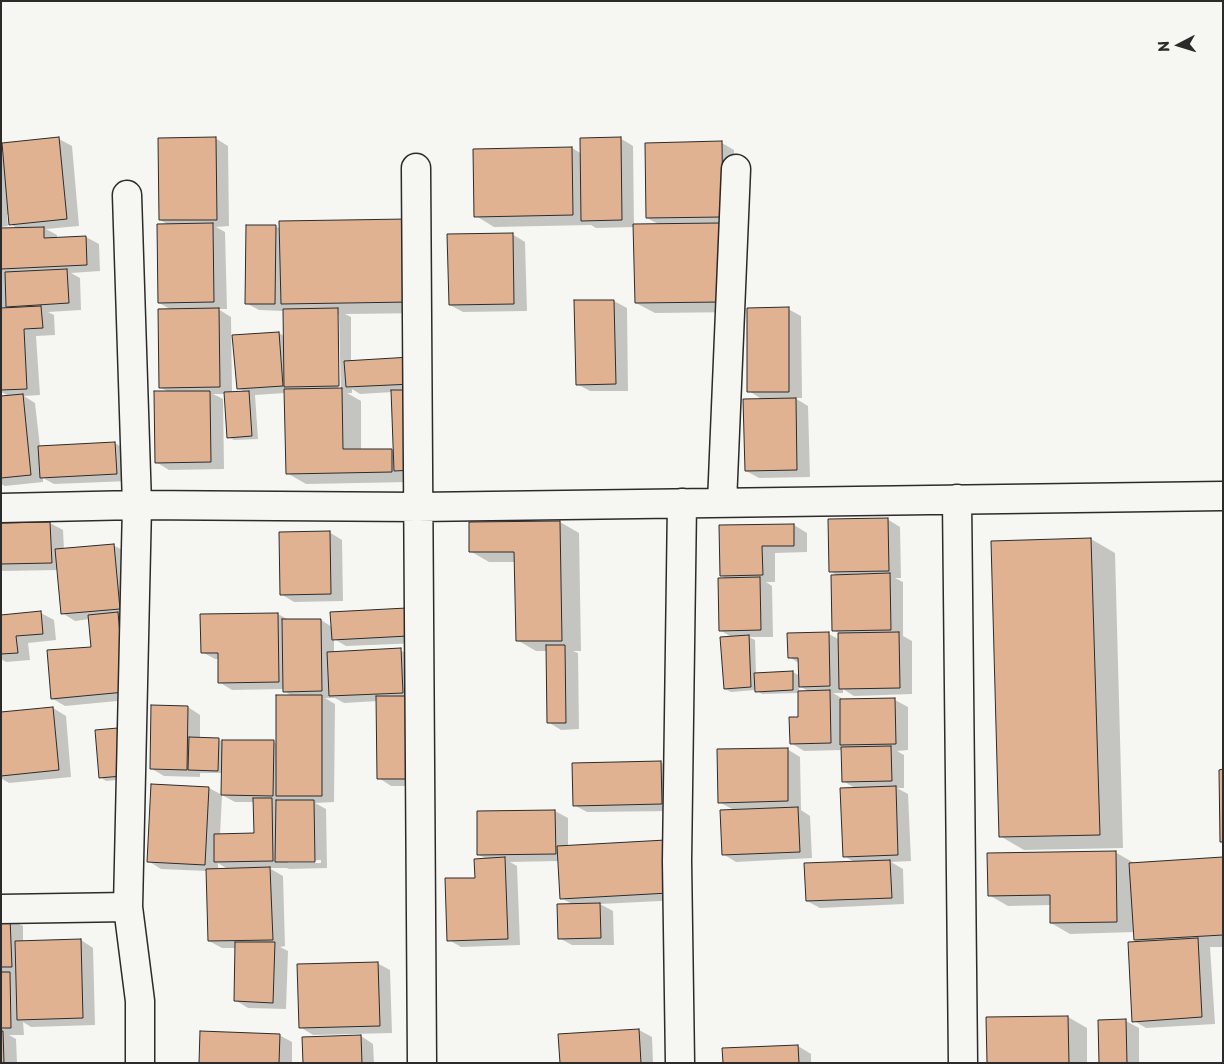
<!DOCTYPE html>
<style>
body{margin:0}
#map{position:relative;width:1224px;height:1064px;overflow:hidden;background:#f6f6f2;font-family:"Playpen Sans",sans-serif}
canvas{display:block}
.frame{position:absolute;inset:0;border:2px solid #2b2b2b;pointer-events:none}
.north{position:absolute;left:1154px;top:20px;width:50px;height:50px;-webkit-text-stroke:4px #f6f6f2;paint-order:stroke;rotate:265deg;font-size:14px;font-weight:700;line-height:20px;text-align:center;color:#2b2b2b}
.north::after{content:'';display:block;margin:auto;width:18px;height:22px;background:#2b2b2b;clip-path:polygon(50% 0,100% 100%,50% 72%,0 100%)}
</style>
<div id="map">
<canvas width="1224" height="1064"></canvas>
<div class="frame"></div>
<div class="north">N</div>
</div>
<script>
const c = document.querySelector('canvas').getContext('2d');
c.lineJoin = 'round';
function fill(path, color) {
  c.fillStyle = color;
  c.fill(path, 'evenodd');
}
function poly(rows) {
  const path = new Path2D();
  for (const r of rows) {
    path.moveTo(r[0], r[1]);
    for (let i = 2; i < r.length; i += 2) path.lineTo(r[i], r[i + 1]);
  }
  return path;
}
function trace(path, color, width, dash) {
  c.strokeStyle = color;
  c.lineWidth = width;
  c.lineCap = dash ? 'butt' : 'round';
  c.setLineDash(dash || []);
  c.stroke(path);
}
fill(poly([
 [215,138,228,146,229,226,216,227,225,232,227,309,218,309,231,317,232,393,245,392,238,388,234,336,279,333,284,336,284,311,259,310,246,303,275,226,429,313,345,314,351,317,351,362,411,359,410,482,306,484,287,473,285,393,255,395,258,439,234,440,228,437,225,394,213,394,223,399,224,469,169,470,156,462,169,392,161,388,172,310,159,303,169,225,160,220],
 [337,315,339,315,341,392,338,392],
 [352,389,360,394,393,392,395,452,391,450,361,450,361,401,347,393,352,393],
 [620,138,633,146,634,226,660,225,647,218,722,143,734,150,735,224,740,312,655,313,636,303,635,227,596,228,591,225,494,227,476,216,572,148,582,154],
 [59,139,72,146,79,226,46,229,57,235,57,238,86,237,99,244,100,271,71,273,80,278,81,310,48,312,54,315,55,335,36,336,40,395,24,396,35,403,40,447,115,443,128,451,129,481,54,484,43,478,43,482,5,486,1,484,1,397,9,396,1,392,1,230,19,229,10,224,10,214,7,215,8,226,1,227,1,146,3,148],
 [512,234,525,242,527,311,463,312,450,305],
 [576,301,614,301,627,308,628,391,590,391,577,384],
 [788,309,801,316,802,398,795,398,808,406,810,477,759,478,746,471,763,400,749,391],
 [887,519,900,527,901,578,895,578,903,582,903,636,912,641,912,694,854,696,843,689,843,693,833,693,843,699,843,700,895,700,908,707,908,750,897,751,904,755,904,788,897,788,908,794,911,861,891,862,903,869,904,904,820,908,807,901,856,863,844,856,855,788,843,781,842,750,804,751,791,743,800,718,799,693,762,694,755,690,731,692,725,689,733,638,720,630,727,579,721,575,720,526,794,525,807,533,807,552,775,553,775,582,766,582,772,586,773,637,749,637,755,640,756,674,793,672,800,676,799,663,789,657,829,634,840,640,840,634,833,630,838,576,830,571],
 [799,686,810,692,799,692],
 [560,522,579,533,581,651,573,651,578,653,579,729,561,730,548,722,547,651,536,651,517,640,515,562,489,562,470,551,470,523],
 [50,523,63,530,64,550,113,545,126,552,138,699,65,706,53,699,92,648,90,619,75,621,62,613,58,570,3,571,1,570,1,525],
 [329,532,342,540,343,601,294,602,281,594],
 [1091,539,1115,553,1123,848,1024,850,1000,836],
 [406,609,420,643,346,646,334,639,334,653,400,650,413,657,426,786,391,786,379,778,378,701,344,703,335,698,325,698,335,704,334,802,315,803,326,809,327,868,289,869,287,868,269,868,283,876,285,946,280,947,288,951,286,1009,248,1008,235,1000,236,948,222,948,209,941,207,871,161,869,148,861,152,785,209,788,222,795,220,835,255,835,254,802,235,802,222,795,223,773,200,773,200,777,164,776,152,769,188,707,200,715,200,739,219,740,222,741,274,742,277,744,294,697,284,691,284,689,232,690,219,682,219,659,215,659,202,652,278,614,289,620,321,620,332,627],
 [321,860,321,863,288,863,288,861],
 [218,863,229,870,218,870],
 [41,613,54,620,56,640,28,643,30,660,6,662,1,659,1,617],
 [53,708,66,716,71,777,9,783,2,779,1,781,1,713],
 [117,729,123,733,128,779,106,781,100,777],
 [787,749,800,757,801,810,810,816,812,858,736,862,723,854,734,810,719,802],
 [661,762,673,770,674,811,587,812,574,805],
 [555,811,568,818,568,847,681,900,600,904,613,911,614,945,572,945,559,938,572,904,561,898,559,861,510,862,517,866,520,945,461,947,449,940,476,879,487,859,479,855],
 [1115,852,1134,863,1223,859,1223,947,1210,947,1215,1024,1146,1028,1134,1021,1141,943,1135,940,1135,932,1070,934,1051,923,1051,905,1008,906,989,895],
 [1,919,10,919,23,926,23,942,81,940,93,948,95,1025,31,1027,23,1022,24,1035,9,1035,16,1039,17,1063,1,1063],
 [377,963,390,970,392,1033,313,1035,300,1027],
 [1068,1017,1087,1028,1087,1063,988,1063],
 [1126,1021,1139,1028,1139,1063,1100,1063],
 [639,1030,652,1037,653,1063,561,1063,559,1035],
 [279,1035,292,1042,292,1063,201,1063],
 [361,1036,373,1044,374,1063,304,1063],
 [798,1046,811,1054,811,1063,724,1063,724,1049]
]), '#0003');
const building = poly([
 [59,137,67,219,9,225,2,143,59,137],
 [216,137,217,220,159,220,158,138,216,137],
 [621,137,622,220,581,221,580,138,621,137],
 [722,141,723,217,646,218,645,143,722,141],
 [572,147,573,215,474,217,473,149,572,147],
 [408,219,410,302,281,304,279,221,408,219],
 [213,223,214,302,158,303,157,224,213,223],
 [720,223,721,302,635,303,633,224,720,223],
 [246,225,276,225,275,304,245,304,246,225],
 [44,227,44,238,86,236,87,265,1,269,1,228,44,227],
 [513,233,514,304,449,305,447,234,513,233],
 [67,269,69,303,6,307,5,272,67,269],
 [574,300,614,300,616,384,576,385,574,300],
 [41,306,43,328,24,329,27,389,1,390,1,308,41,306],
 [789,307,789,392,747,392,747,308,789,307],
 [219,308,220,387,159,388,158,309,219,308],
 [338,308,339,386,284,387,283,309,338,308],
 [279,332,283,386,237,389,232,335,279,332],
 [411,357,413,384,346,387,344,361,411,357],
 [342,388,343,449,392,449,392,472,286,474,284,389,342,388],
 [391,390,412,390,415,470,394,471,391,390],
 [154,391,210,391,211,462,155,463,154,391],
 [249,391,252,436,227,438,224,392,249,391],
 [23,394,31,475,1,478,1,396,23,394],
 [796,398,797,470,745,471,743,399,796,398],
 [115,442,117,474,40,478,38,446,115,442],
 [888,518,889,571,829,572,828,519,888,518],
 [560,521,562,641,516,641,514,552,469,552,469,522,560,521],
 [50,522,52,563,1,564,1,523,50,522],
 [794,524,794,546,762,546,763,575,720,576,719,525,794,524],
 [330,531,331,594,280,595,279,532,330,531],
 [1091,538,1100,835,999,837,991,541,1091,538],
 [114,544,120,609,61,614,55,549,114,544],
 [890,573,891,630,832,631,831,575,890,573],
 [760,577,761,630,719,631,718,578,760,577],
 [407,608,408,636,332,640,330,612,407,608],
 [41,611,43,634,16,636,18,653,1,654,1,615,41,611],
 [118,612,125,692,51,699,47,650,91,647,88,615,118,612],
 [278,613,279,682,218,683,218,653,201,653,200,614,278,613],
 [282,619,321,619,322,691,283,692,282,619],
 [829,632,830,686,799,687,798,658,788,658,787,633,829,632],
 [899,632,900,688,839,689,838,633,899,632],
 [749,635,751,687,724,689,720,637,749,635],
 [546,645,565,645,566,723,547,723,546,645],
 [401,648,403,693,329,696,327,652,401,648],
 [793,671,793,690,755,692,754,673,793,671],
 [830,690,831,743,790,744,789,717,798,717,798,691,830,690],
 [276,695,322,695,322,796,276,796,276,695],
 [376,696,413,696,414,779,377,779,376,696],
 [895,698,896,744,840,745,840,699,895,698],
 [151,705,188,706,187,770,150,769,151,705],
 [53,707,59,770,1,776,1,712,53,707],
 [118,728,122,776,99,778,95,730,118,728],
 [189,737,219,738,218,771,188,770,189,737],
 [222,740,274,740,273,796,221,795,222,740],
 [891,746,892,781,842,782,841,747,891,746],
 [788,748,788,801,718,803,717,749,788,748],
 [661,761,662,804,573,806,572,763,661,761],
 [1223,769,1223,842,1220,842,1219,770,1223,769],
 [151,784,209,787,205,865,147,862,151,784],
 [896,786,898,855,843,857,840,788,896,786],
 [253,798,272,798,273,861,214,862,214,834,254,833,253,798],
 [276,800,314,800,315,862,275,862,276,800],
 [798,807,800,852,722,855,720,810,798,807],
 [555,810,556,854,477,855,477,811,555,810],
 [666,840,669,893,560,899,557,846,666,840],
 [1116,851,1117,922,1050,923,1050,895,988,896,987,853,1116,851],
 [505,857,508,939,447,941,445,878,475,878,474,859,505,857],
 [1223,857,1223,935,1134,940,1129,863,1223,857],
 [890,860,892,898,806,901,804,863,890,860],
 [270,867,273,940,208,941,206,869,270,867],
 [600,903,601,938,558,939,557,904,600,903],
 [1,918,10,918,12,967,1,967,1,918],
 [1198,938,1202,1017,1132,1022,1128,942,1198,938],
 [81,939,83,1018,17,1020,15,941,81,939],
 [235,942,275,942,273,1003,234,1001,235,942],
 [378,962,380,1026,299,1028,297,964,378,962],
 [1,972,10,972,11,1028,1,1028,1,972],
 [1068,1016,1069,1063,987,1063,986,1017,1068,1016],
 [1126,1019,1127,1063,1099,1063,1098,1020,1126,1019],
 [639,1029,641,1063,560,1063,558,1034,639,1029],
 [1,1031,3,1031,4,1063,1,1063,1,1031],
 [200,1031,280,1034,279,1063,199,1063,200,1031],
 [361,1035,362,1063,303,1063,302,1037,361,1035],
 [798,1045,799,1063,723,1063,722,1048,798,1045]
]);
fill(building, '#e1b292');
trace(building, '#2b2b2b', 1);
const street = poly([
 [416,168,422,1063],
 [127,195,137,505,128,907,140,1001,140,1063],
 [957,499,963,1063],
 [722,503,736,169],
 [1,508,137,505,418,507,1223,496],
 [1,909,128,907],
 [680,1063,677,861,682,503]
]);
trace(street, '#2b2b2b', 31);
trace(street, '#f6f6f2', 28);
</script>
